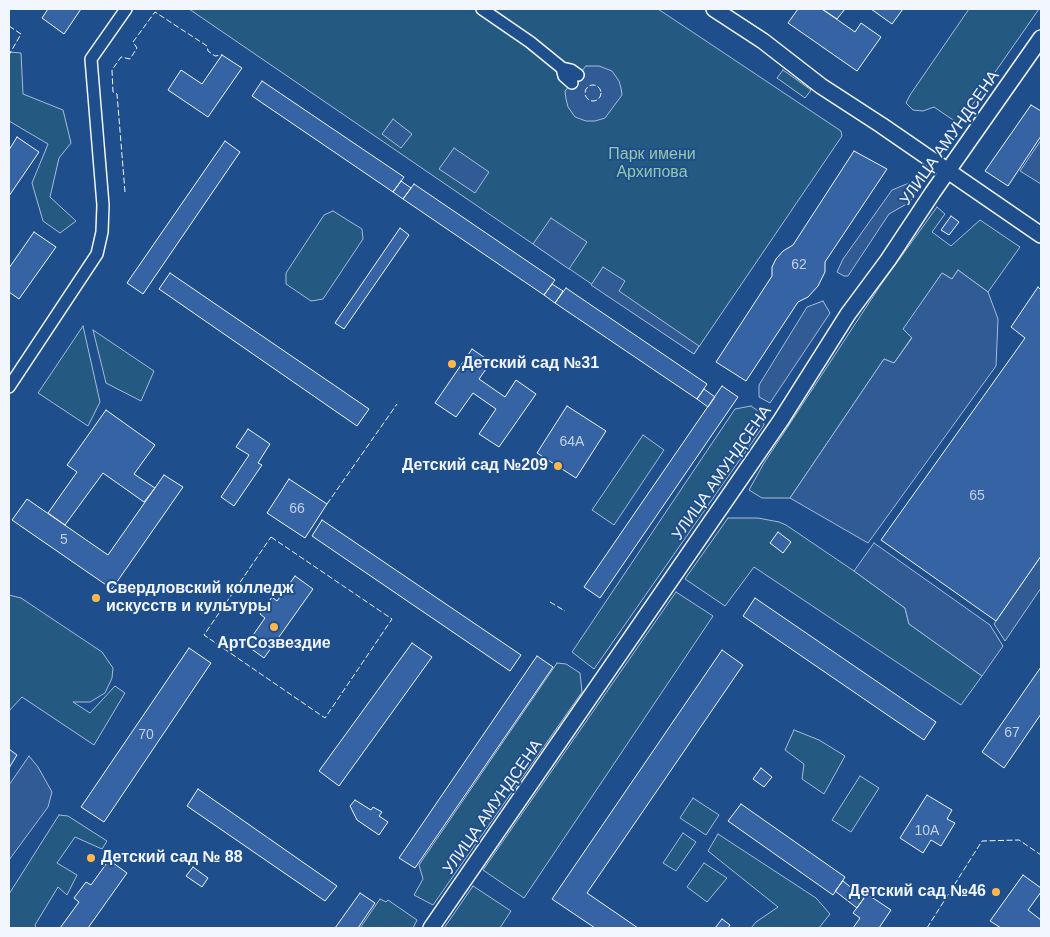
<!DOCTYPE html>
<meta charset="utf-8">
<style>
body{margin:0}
#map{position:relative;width:1050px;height:937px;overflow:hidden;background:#1f4e8c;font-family:Helvetica,sans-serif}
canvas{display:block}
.frame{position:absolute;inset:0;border:10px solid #f2f6ff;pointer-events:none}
</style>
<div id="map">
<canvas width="1050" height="937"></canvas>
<div class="frame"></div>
</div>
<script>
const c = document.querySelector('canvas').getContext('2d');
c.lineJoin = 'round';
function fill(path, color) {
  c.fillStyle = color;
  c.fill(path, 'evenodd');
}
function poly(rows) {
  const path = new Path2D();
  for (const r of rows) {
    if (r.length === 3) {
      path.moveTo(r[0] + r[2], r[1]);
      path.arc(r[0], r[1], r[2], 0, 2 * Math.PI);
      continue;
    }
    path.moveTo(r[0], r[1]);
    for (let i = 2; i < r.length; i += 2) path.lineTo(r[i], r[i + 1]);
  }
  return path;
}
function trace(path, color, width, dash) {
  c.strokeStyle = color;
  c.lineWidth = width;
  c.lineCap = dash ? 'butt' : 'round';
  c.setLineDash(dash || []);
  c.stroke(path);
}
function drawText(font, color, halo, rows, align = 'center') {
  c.font = font + ' Helvetica,sans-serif';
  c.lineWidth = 4;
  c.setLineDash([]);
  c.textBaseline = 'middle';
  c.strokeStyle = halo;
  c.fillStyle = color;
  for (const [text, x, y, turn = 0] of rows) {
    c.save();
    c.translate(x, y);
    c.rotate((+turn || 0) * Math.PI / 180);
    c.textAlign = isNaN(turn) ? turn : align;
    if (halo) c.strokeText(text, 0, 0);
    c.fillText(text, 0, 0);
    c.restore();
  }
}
const green = poly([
 [189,9,658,9,841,131,842,136,694,354,189,9],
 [969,9,1039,9,959,124,934,107,923,111,913,110,906,103,910,95,969,9],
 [9,52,21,53,23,94,63,110,71,143,59,158,50,197,76,221,60,233,43,221,32,183,48,144,9,121,9,52],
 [783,70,811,90,805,98,777,78,783,70],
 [937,207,945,214,932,232,951,246,980,220,1020,247,988,292,958,270,952,279,942,273,904,329,912,337,894,363,884,359,790,498,762,498,749,490,764,463,880,286,937,207],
 [333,211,362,229,363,239,323,299,311,301,286,284,286,273,324,215,333,211],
 [83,326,100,402,88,426,38,393,83,326],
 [93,330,154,371,141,401,106,383,93,330],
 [751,406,761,413,764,425,594,669,572,652,735,409,751,406],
 [643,435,664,450,614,525,592,510,643,435],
 [728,518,758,518,779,522,786,525,854,571,905,608,909,624,982,676,961,705,754,567,725,606,685,579,728,518],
 [676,592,713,616,524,898,483,870,676,592],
 [9,595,21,598,102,652,113,668,112,678,105,693,90,702,73,702,90,713,115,686,125,693,94,745,22,697,9,711,9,595],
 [557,663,566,664,580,673,582,692,433,905,414,895,423,879,419,865,557,663],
 [794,730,819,740,845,756,824,794,802,779,804,764,785,750,794,730],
 [860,776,879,788,851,832,832,820,860,776],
 [693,798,719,815,706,835,680,818,693,798],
 [59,815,68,816,107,841,102,849,75,837,57,863,77,875,67,895,58,887,35,925,36,928,9,928,9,894,59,815],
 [683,833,696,842,676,871,663,863,683,833],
 [718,834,816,898,830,914,819,928,751,928,756,922,778,907,708,851,718,834],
 [704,863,727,878,707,902,687,887,704,863],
 [473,886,511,911,500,928,444,928,473,886],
 [380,899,386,902,388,900,417,920,413,928,360,928,380,899]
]);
fill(green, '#245a82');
trace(green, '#a8bbd7', 1);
const parking = poly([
 [586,66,599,66,612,71,619,81,621,88,622,95,605,118,595,121,586,121,575,117,568,107,566,99,565,91,586,66],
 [393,119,412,134,401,148,382,134,393,119],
 [1041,140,1041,184,1020,171,1041,140],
 [454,148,489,172,475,193,439,169,454,148],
 [909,183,917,188,910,202,889,214,848,276,844,276,837,272,843,259,892,190,909,183],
 [551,218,587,242,569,269,533,244,551,218],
 [603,267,625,281,619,291,699,346,694,354,591,285,603,267],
 [958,270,988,292,998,319,996,366,868,543,790,498,884,359,894,363,912,338,903,329,942,273,952,279,958,270],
 [823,301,830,313,770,403,759,397,759,385,807,307,823,301],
 [874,543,990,625,1003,646,982,676,909,624,905,608,854,571,874,543],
 [1041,556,1041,588,1005,641,994,624,1041,556],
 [29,756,38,767,52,792,48,807,9,860,9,785,29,756]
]);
fill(parking, '#305b95');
trace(parking, '#a8bbd7', 1);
const building = poly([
 [48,9,81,9,64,34,42,18,48,9],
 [798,9,822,9,855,32,861,23,881,37,857,71,788,23,798,9],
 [822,9,845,9,837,19,822,9],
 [871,9,903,9,892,24,871,9],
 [222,55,242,68,208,117,168,90,181,70,202,84,222,55],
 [262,81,404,177,393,192,252,96,262,81],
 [1031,105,1041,111,1041,136,1008,186,985,171,1031,105],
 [17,137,39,152,9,196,9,150,17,137],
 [225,141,240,152,143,294,127,283,225,141],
 [854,151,887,169,825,262,825,272,818,286,808,297,798,302,746,381,716,362,772,276,772,267,776,259,783,251,793,245,854,151],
 [401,181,411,188,403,199,393,192,401,181],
 [414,184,555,280,544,295,403,199,414,184],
 [951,216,959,222,949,235,941,230,951,216],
 [400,228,409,235,344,329,335,323,400,228],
 [34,232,56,247,19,299,9,292,9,268,34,232],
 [170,273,369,409,357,426,159,289,170,273],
 [552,284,563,291,555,303,544,295,552,284],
 [1038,287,1041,290,1041,556,996,621,881,540,1025,338,1011,327,1038,287],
 [566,288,707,384,697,399,555,303,566,288],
 [472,349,491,362,479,379,505,397,516,380,536,394,499,447,479,434,496,409,473,393,456,417,435,403,472,349],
 [722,386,738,397,600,598,584,587,722,386],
 [704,389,715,397,708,407,697,399,704,389],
 [567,406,606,431,576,478,537,453,567,406],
 [106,410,155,445,134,474,155,488,144,502,103,473,65,525,48,513,77,472,67,465,106,410],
 [248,429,270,444,258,463,262,465,234,506,221,497,249,455,236,447,248,429],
 [164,475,183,487,112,589,12,520,27,499,108,555,164,475],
 [289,479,327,504,305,538,267,513,289,479],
 [322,520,521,655,510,671,312,536,322,520],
 [778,532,791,542,783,553,770,543,778,532],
 [295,576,313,589,264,658,246,645,265,618,260,614,272,597,277,601,295,576],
 [755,598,936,722,924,740,743,616,755,598],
 [412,643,432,657,339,786,319,771,412,643],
 [189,648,211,663,104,822,81,807,189,648],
 [722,650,743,665,587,893,638,928,595,928,552,899,722,650],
 [537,656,553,667,415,868,399,858,537,656],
 [1041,667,1041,714,1004,768,982,752,1041,667],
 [9,749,17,755,9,768,9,749],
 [761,768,772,777,764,787,753,779,761,768],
 [198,789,337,886,325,901,187,806,198,789],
 [927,795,952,810,947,819,955,823,941,846,931,840,923,853,900,838,927,795],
 [355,800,371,810,373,807,382,812,379,816,388,822,379,835,357,820,350,806,355,800],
 [741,804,845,877,833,895,728,821,741,804],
 [109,860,127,873,88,928,60,928,79,902,74,898,86,882,91,885,109,860],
 [193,867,208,878,202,887,186,876,193,867],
 [1023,875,1041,888,1041,892,1028,910,1041,920,1041,928,1001,928,990,921,1023,875],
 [843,881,864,898,857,908,835,891,843,881],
 [360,893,375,903,358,928,335,928,360,893],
 [867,894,891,910,879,928,853,928,860,918,853,913,867,894],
 [722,919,730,925,728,928,715,928,722,919]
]);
fill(building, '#3563a3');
trace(building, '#f2f6ff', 1);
const street = poly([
 [482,9,530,42,562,68],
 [572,83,564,76,562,68,571,70,578,75],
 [9,387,97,254,102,232,103,205,91,59,126,9]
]);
const secondary = poly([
 [714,9,763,41,821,86,881,125,1041,235],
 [431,928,781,420,848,314,888,260,933,192,1041,38]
]);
trace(street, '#f2f6ff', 14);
trace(secondary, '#f2f6ff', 18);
trace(street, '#1f4e8c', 11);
trace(secondary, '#1f4e8c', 15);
trace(poly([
 [9,26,21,34,9,55],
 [593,93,8],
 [125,192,117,94,113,92,112,70,121,57,130,59,137,48,133,42,155,12,207,46,208,51,215,56,222,55],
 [327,504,397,404],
 [271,537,392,619,325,718,204,635,271,537],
 [550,602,565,611],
 [927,928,982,841,1019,840,1041,855]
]), '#f2f6ff', 1, [6, 2.5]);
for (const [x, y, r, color] of [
 [452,364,5,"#ffb74d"],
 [558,466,5,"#ffb74d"],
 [96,598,5,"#ffb74d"],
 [274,627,5,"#ffb74d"],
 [91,858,5,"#ffb74d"],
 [996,892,5,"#ffb74d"]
]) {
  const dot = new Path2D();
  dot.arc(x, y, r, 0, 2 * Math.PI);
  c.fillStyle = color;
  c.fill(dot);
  trace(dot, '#1f4e8c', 2);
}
drawText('14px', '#c3d1e8', null, [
 ["62",799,265],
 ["64А",572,442],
 ["65",977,496],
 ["66",297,509],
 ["5",64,540],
 ["67",1012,733],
 ["70",146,735],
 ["10А",927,831]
]);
drawText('16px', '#f2f6ff', '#1f4e8c', [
 ["УЛИЦА АМУНДСЕНА",950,138,-55],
 ["УЛИЦА АМУНДСЕНА",722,473,-55],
 ["УЛИЦА АМУНДСЕНА",493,807,-55]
]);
drawText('16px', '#97c8a6', '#1f4e8c', [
 ["Парк имени",652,155],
 ["Архипова",652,173]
]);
drawText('bold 16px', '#f2f6ff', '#1f4e8c', [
 ["Детский сад №31",462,364],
 ["Детский сад №209",548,466,"right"],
 ["Свердловский колледж",106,589],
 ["искусств и культуры",106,607],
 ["АртСозвездие",274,644,"center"],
 ["Детский сад № 88",101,858],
 ["Детский сад №46",986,892,"right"]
], 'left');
</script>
